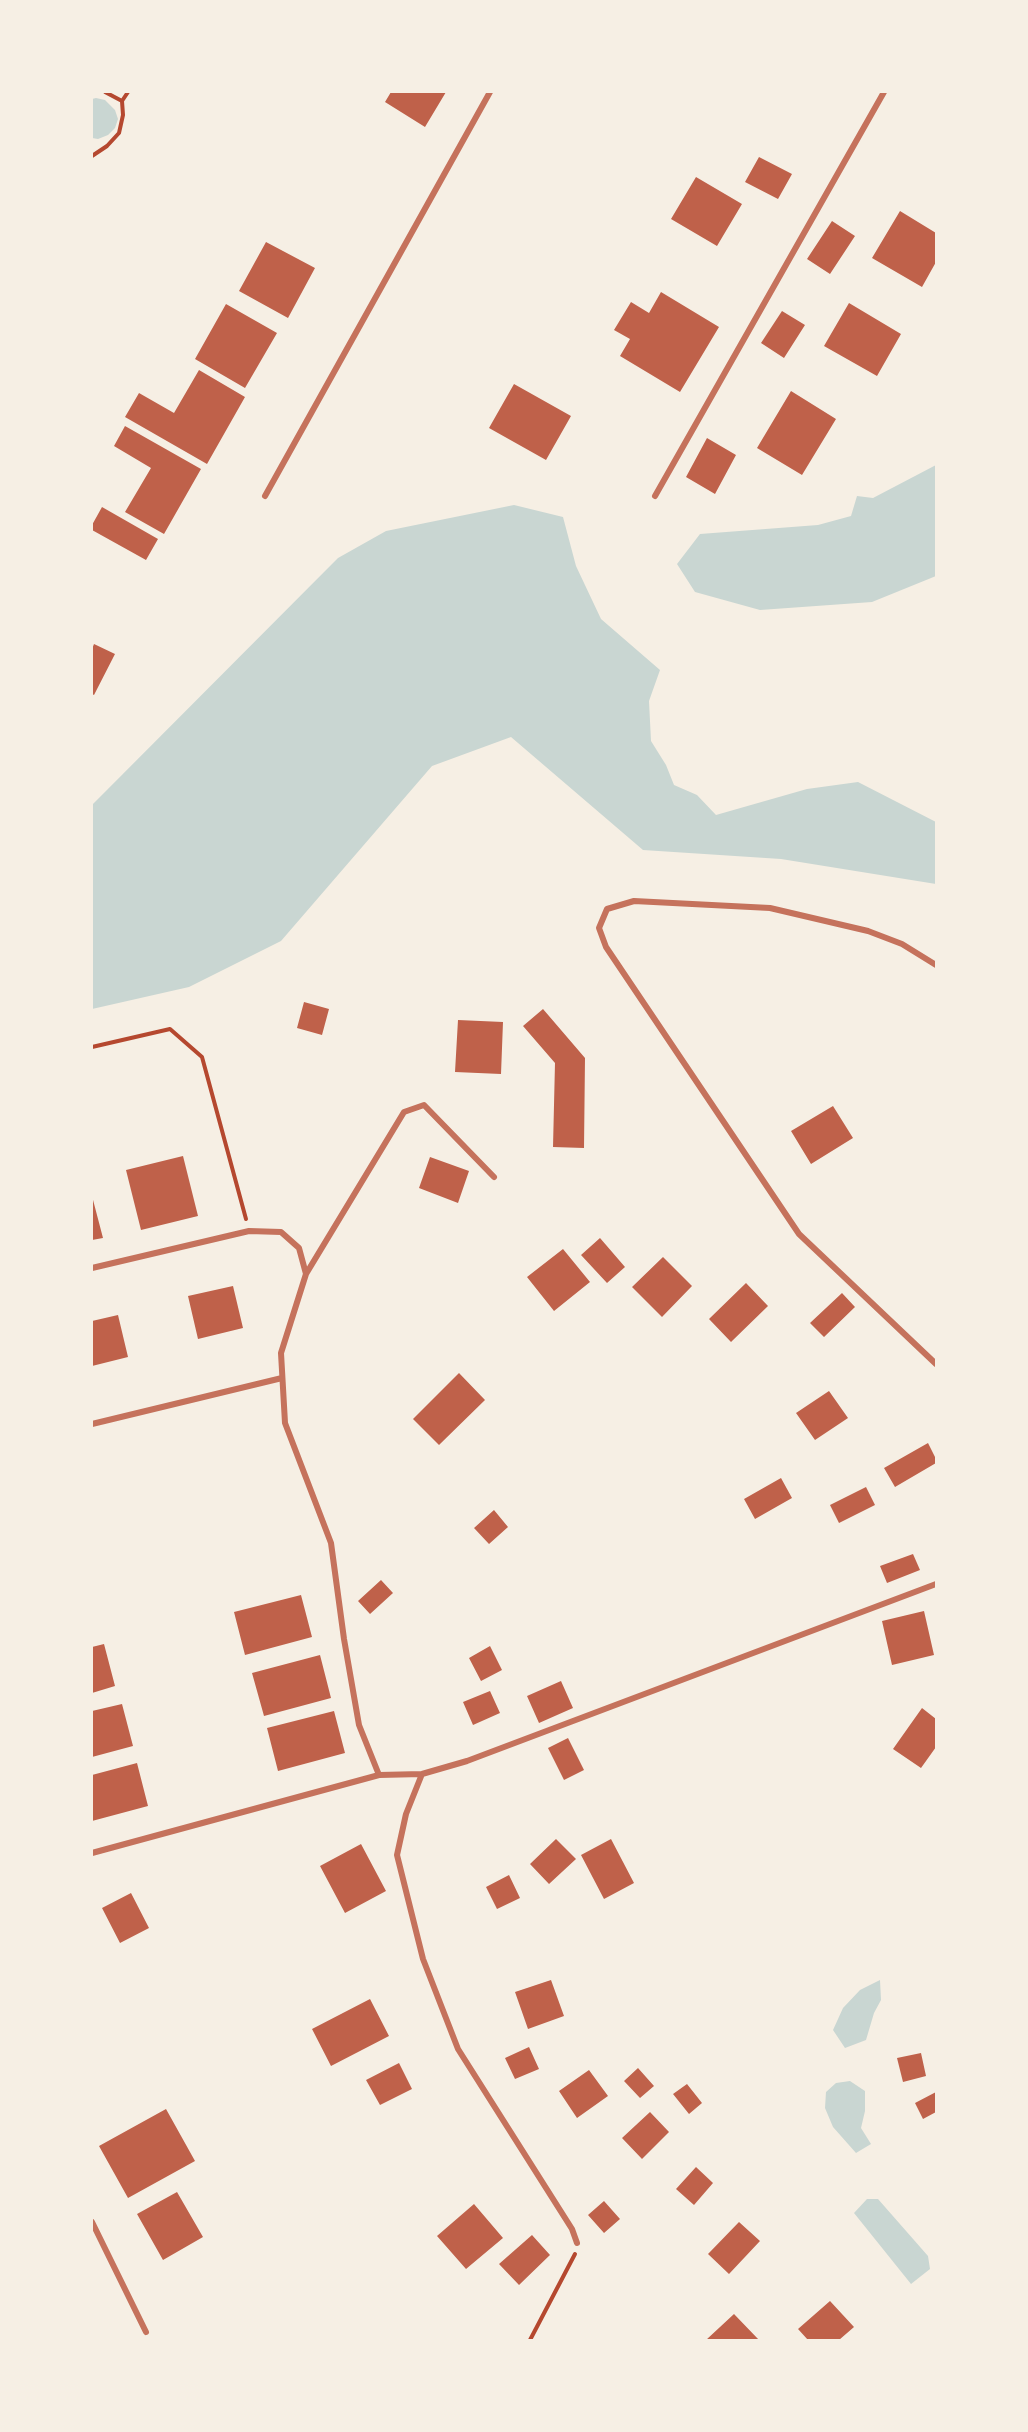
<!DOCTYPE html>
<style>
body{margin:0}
#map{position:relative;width:1028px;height:2432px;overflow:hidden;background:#f6efe4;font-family:"Alegreya Sans",sans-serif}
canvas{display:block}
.frame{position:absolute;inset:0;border:93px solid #f6efe4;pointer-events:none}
</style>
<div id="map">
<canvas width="1028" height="2432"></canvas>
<div class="frame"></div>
</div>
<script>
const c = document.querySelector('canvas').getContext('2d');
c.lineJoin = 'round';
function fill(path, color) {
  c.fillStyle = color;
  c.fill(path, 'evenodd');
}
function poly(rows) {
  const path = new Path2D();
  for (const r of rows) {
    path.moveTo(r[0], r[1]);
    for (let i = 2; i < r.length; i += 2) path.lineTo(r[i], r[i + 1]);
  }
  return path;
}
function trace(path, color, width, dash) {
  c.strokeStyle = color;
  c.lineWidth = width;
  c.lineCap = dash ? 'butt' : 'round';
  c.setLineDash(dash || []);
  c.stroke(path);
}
fill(poly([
 [96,98,105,100,115,110,118,119,115,128,108,135,98,139,92,138,92,99],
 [936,465,936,576,872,602,760,610,695,592,677,564,700,534,818,525,851,516,857,496,873,498],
 [514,505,563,517,576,566,601,619,660,670,649,701,651,741,666,765,674,785,697,795,716,815,807,789,858,782,936,822,936,884,781,859,643,850,511,737,432,766,281,941,189,987,92,1009,92,805,338,558,386,531],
 [880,1980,881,2000,874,2013,866,2040,845,2048,833,2030,843,2008,860,1990],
 [850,2081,865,2091,865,2111,861,2128,871,2144,856,2153,833,2127,825,2108,826,2092,836,2083],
 [867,2199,878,2199,928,2256,930,2269,911,2284,854,2213]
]), '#c9d6d2');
fill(poly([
 [391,92,446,92,425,127,385,102],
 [759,157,792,174,778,199,745,182],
 [696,177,742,204,717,246,671,219],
 [900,211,936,233,936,262,922,287,872,258],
 [832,221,855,236,830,274,807,259],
 [266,242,315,268,288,318,239,291],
 [661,292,719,327,680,392,620,356,630,339,614,330,631,302,649,313],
 [849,303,901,334,877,376,824,346],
 [226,304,277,333,245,388,195,359],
 [782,311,805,325,784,358,761,343],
 [199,370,245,397,207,464,125,417,139,393,174,413],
 [514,384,571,416,546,460,489,428],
 [791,391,836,419,802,475,757,448],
 [125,426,201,469,164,534,125,512,151,468,114,446],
 [707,438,736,455,715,494,686,477],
 [102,507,158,539,146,560,92,530,92,525],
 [94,644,115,654,94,695,92,694,92,649],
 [304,1002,329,1009,322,1035,297,1028],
 [543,1009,585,1058,584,1148,553,1147,555,1063,523,1026],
 [458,1020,503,1022,501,1074,455,1072],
 [833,1106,853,1138,811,1164,791,1131],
 [183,1156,198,1216,141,1230,126,1170],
 [430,1157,469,1171,458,1203,419,1188],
 [92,1196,103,1238,92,1240],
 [600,1238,625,1267,607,1283,581,1255],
 [563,1249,590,1282,554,1311,527,1277],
 [663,1257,692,1286,662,1317,632,1287],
 [746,1283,768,1306,731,1342,709,1319],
 [233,1286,243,1328,198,1339,188,1296],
 [842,1293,855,1307,824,1337,810,1323],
 [118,1315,128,1357,92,1366,92,1321],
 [459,1373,485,1400,439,1445,413,1419],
 [829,1391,848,1418,815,1440,796,1413],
 [928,1443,936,1459,936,1463,895,1487,884,1468],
 [781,1478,792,1498,755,1519,744,1499],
 [866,1487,875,1505,839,1523,830,1505],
 [494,1510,508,1527,489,1544,474,1528],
 [913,1554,920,1570,887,1583,880,1566],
 [381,1580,393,1593,370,1614,358,1601],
 [301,1595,312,1637,245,1655,234,1612],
 [924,1611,934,1655,892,1665,882,1621],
 [104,1644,115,1686,92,1693,92,1647],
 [490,1646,502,1670,481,1681,469,1658],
 [320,1655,331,1698,264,1716,252,1673],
 [561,1681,573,1708,539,1723,527,1696],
 [490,1691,500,1713,473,1725,463,1702],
 [122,1704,133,1746,92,1757,92,1711],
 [922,1708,936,1719,936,1747,921,1768,893,1749],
 [334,1711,345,1753,278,1771,267,1728],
 [568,1738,584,1770,564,1780,548,1748],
 [137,1763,148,1806,92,1821,92,1775],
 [556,1839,576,1859,549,1884,530,1864],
 [611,1839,634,1883,604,1899,581,1855],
 [361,1844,386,1891,345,1913,320,1866],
 [509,1875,520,1898,497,1909,486,1887],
 [131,1893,149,1928,120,1943,102,1908],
 [551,1980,564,2016,528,2029,515,1992],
 [370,1999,389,2036,331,2066,312,2029],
 [529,2047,539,2069,515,2079,505,2058],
 [921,2053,926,2076,903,2082,897,2058],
 [399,2063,412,2089,380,2105,366,2080],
 [638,2068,654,2086,640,2098,624,2081],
 [589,2070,608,2096,577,2118,559,2091],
 [687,2084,702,2103,689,2114,673,2094],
 [936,2092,936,2112,923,2119,915,2103],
 [166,2109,195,2161,128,2198,99,2146],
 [650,2112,669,2132,642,2159,622,2138],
 [696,2167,713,2183,694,2205,676,2189],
 [177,2192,203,2237,163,2260,137,2214],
 [604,2201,620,2219,604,2233,588,2215],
 [474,2204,503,2238,466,2269,437,2236],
 [739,2222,760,2241,729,2274,708,2254],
 [532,2235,550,2255,519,2285,499,2264],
 [830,2301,854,2327,839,2340,808,2340,798,2329],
 [734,2314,759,2340,706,2340]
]), '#bf614a');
trace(poly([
 [105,92,122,101],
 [92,156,107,146,119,133,123,115,122,101,128,92],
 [92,1047,170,1029,202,1057,246,1219],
 [530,2340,575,2254]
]), '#b5482f', 4);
trace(poly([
 [265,496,490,92],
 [655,496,884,92],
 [936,965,902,944,868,931,770,908,634,901,607,909,599,928,606,947,799,1234,936,1364],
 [92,1268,249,1231,281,1232,299,1248,306,1274,281,1353,285,1423,331,1543,344,1639,359,1725,379,1775],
 [306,1274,404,1112,424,1105,494,1177],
 [92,1424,282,1378],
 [422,1774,406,1814,397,1855,423,1959,458,2049,572,2229,577,2243],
 [92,1853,379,1775,422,1774,467,1761,936,1584],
 [92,2222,146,2332]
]), '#c5725c', 6);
</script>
